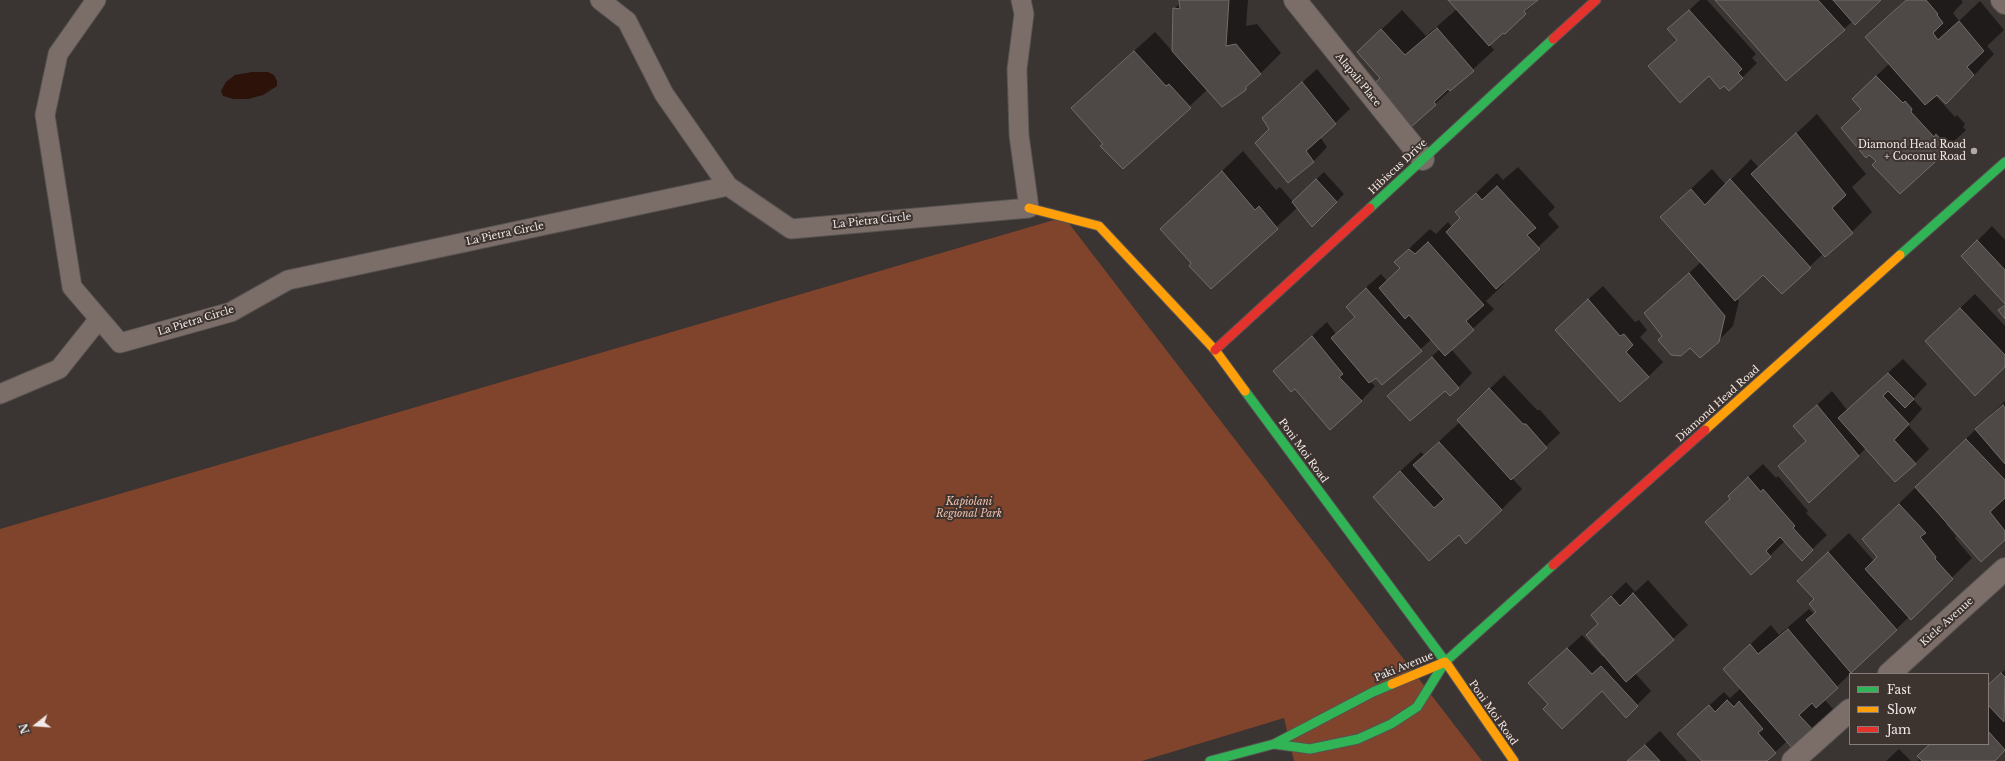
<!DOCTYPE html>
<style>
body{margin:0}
#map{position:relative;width:2005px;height:761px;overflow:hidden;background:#3a3432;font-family:"Libre Baskerville",serif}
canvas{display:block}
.legend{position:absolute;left:1849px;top:673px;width:140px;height:72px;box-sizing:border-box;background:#3d332f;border:1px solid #857c79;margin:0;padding:5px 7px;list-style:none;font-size:12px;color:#f1eae8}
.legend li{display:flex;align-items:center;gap:8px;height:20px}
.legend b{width:20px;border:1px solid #857c79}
.north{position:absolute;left:16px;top:705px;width:40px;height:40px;-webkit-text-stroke:3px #3d332f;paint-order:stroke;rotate:253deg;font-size:11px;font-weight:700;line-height:16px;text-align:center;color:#f1eae8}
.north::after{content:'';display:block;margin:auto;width:14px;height:18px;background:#f1eae8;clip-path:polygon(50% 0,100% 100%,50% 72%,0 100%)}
</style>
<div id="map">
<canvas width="2005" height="761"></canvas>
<ul class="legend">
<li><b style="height:5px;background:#30b455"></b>Fast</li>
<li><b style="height:5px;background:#ff9f0a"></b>Slow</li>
<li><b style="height:5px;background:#e5322d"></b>Jam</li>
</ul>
<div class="north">N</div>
</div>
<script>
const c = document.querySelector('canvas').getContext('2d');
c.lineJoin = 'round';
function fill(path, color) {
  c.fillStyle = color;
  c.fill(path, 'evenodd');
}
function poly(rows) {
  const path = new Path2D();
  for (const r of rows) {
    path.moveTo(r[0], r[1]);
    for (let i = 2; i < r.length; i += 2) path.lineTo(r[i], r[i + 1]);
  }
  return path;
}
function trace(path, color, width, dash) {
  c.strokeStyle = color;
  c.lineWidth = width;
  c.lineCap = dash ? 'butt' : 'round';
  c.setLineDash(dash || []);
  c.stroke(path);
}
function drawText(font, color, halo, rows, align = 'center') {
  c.font = font + ' "Libre Baskerville",serif';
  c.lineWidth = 4;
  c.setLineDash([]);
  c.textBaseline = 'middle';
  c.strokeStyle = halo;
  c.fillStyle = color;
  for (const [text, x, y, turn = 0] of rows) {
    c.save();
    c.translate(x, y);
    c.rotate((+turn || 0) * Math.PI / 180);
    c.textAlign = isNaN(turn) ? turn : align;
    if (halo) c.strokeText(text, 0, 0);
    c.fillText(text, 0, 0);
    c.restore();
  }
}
fill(poly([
 [1064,217,1482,761,1294,761,1284,718,1142,761,0,761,0,529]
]), '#80442c');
fill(poly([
 [252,72,268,72,274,75,277,81,277,86,263,95,248,99,234,99,223,96,221,91,226,82,235,75]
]), '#2c1209');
fill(poly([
 [1180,0,1248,0,1246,26,1257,24,1281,53,1245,89,1208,89,1123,168,1104,143,1093,88,1155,32,1173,52,1174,9,1180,3],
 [1449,0,1538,0,1489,44,1494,50,1435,104,1381,78,1379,32,1402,10,1426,36,1457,9],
 [1700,0,1707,0,1756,54,1752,58,1757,63,1730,90,1709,75,1649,66,1677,39,1668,30],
 [1716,0,1880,0,1853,21,1787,79],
 [1905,0,1961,0,1963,2,1953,13,1959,21,1980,1,2004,30,1987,46,1994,54,1967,83,1935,95,1955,117,1957,115,1965,124,1963,127,1966,130,1900,193,1877,161,1862,109,1874,78,1890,63,1866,37],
 [1317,69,1350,109,1320,137,1327,147,1313,162,1270,129,1278,104],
 [1817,114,1866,174,1852,187,1872,212,1852,232,1823,254,1782,292,1763,273,1736,298,1739,301,1733,326,1718,341,1690,346,1663,336,1660,299,1701,262,1661,217,1712,169,1726,185,1751,159,1759,168],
 [1243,151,1276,190,1280,187,1293,202,1324,172,1344,194,1312,226,1297,208,1211,287,1192,263,1161,229],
 [1518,167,1555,207,1548,214,1559,227,1502,282,1504,284,1486,301,1494,309,1451,349,1472,373,1458,388,1388,396,1440,349,1432,339,1382,383,1376,376,1370,381,1375,386,1361,401,1289,357,1327,322,1336,334,1355,316,1361,292,1381,274,1387,281,1401,268,1395,262,1416,242,1430,229,1436,234,1448,222,1452,227,1461,218,1456,212,1497,173,1503,180],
 [1992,226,2005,240,2005,303,1977,241],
 [1603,286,1635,322,1639,320,1647,330,1640,337,1663,362,1648,377,1570,316],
 [1975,294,2005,326,2005,366,1940,327],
 [1903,359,1927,384,1913,399,1922,409,1908,425,1929,449,1915,463,1866,448,1858,456,1807,440,1794,426,1832,391,1847,410],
 [1504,375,1537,410,1540,410,1560,433,1512,478,1522,489,1501,510,1459,534,1394,477,1421,452,1424,455,1460,422,1458,420],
 [2005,401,2005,539,1948,523,1946,524,1956,536,1955,538,1972,558,1911,618,1909,617,1824,699,1834,710,1814,731,1787,741,1766,761,1703,761,1693,720,1724,692,1730,698,1741,688,1724,669,1771,625,1779,635,1809,609,1814,614,1817,611,1815,599,1819,561,1849,533,1874,561,1878,557,1884,518],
 [1763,464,1776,478,1778,476,1808,511,1806,513,1827,535,1802,559,1785,541,1751,574,1731,499,1743,482],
 [1648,580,1688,625,1635,673,1651,691,1626,716,1602,690,1549,704,1530,683,1582,635,1603,657,1604,656,1599,623,1592,615,1626,582,1635,592],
 [2005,670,2005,750,1993,761,1918,761,1930,744,1988,744,1988,686],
 [1660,731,1687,761,1627,761],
 [1899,749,1911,761,1886,761]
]), '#0007');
const building = poly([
 [1179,0,1229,0,1226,46,1236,44,1261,74,1246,87,1246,90,1222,107,1172,51,1173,8,1180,9,1179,0],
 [1448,0,1538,0,1524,11,1526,14,1505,34,1503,33,1489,46,1448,0],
 [1715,0,1818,0,1845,30,1786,81,1715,0],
 [1833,0,1881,0,1855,25,1833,0],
 [1906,0,1926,0,1938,14,1937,15,1943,23,1933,33,1938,40,1959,21,1984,51,1967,67,1974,75,1946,104,1937,95,1925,105,1865,37,1906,0],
 [1689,10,1742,69,1738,73,1743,78,1729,91,1724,86,1720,89,1709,76,1680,103,1648,66,1677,40,1667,29,1689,10],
 [1437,28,1474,71,1450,91,1448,89,1434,102,1436,105,1411,127,1373,85,1380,78,1357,52,1381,29,1405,55,1437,28],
 [1134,51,1166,86,1169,84,1191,108,1123,169,1100,146,1103,144,1071,108,1134,51],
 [1876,76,1903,103,1905,101,1912,109,1911,112,1934,137,1936,134,1945,145,1943,148,1946,152,1900,194,1872,165,1876,161,1869,155,1866,158,1841,128,1861,109,1852,99,1876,76],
 [1302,82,1336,124,1306,151,1314,162,1288,183,1255,143,1269,129,1262,118,1302,82],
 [1796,133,1846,195,1832,208,1853,233,1825,257,1751,174,1796,133],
 [1222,171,1255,210,1259,206,1278,229,1211,289,1189,266,1191,263,1160,229,1222,171],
 [1316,179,1337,202,1312,227,1292,202,1316,179],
 [1730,179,1811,268,1782,294,1763,275,1735,301,1660,217,1691,189,1705,205,1730,179],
 [1497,186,1536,228,1527,235,1540,249,1496,289,1446,232,1460,218,1455,212,1476,193,1482,200,1497,186],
 [1977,240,2005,270,2005,304,1961,256,1977,240],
 [1428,242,1484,305,1466,321,1474,330,1445,356,1409,315,1405,319,1379,288,1400,268,1394,262,1409,249,1415,254,1428,242],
 [1689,273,1725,316,1719,342,1700,358,1690,348,1681,356,1671,355,1658,340,1662,336,1644,313,1689,273],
 [1366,288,1422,351,1382,385,1376,378,1369,383,1331,338,1355,317,1346,307,1366,288],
 [1588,299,1620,336,1624,334,1633,345,1626,352,1649,377,1620,402,1555,330,1588,299],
 [2005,305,2005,319,1998,310,2005,305],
 [1960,308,2005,355,2005,367,1975,396,1925,341,1960,308],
 [1312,336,1343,374,1339,377,1362,401,1330,430,1295,389,1291,392,1273,371,1312,336],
 [1432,357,1459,388,1450,396,1445,391,1410,421,1387,396,1432,357],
 [1888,373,1914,399,1905,408,1888,391,1883,396,1909,424,1894,440,1916,464,1895,482,1838,418,1888,373],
 [1489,388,1523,424,1526,424,1547,448,1511,480,1457,420,1489,388],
 [1817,405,1859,456,1809,503,1778,466,1806,441,1793,426,1817,405],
 [2003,405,2005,408,2005,464,1975,429,2003,405],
 [1966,439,2005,480,2005,498,1990,512,2005,531,2005,540,1981,562,1915,487,1966,439],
 [1439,442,1502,510,1466,544,1459,535,1429,561,1373,497,1400,471,1434,508,1444,499,1413,465,1439,442],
 [1748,477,1761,492,1763,489,1795,526,1793,528,1813,550,1802,561,1780,537,1766,551,1771,557,1751,575,1705,522,1730,499,1728,496,1748,477],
 [1899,504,1926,533,1920,537,1936,557,1935,559,1953,579,1911,620,1865,569,1877,557,1862,539,1899,504],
 [1828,552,1897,630,1851,673,1806,620,1816,612,1809,604,1814,599,1797,581,1828,552],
 [1633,593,1674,640,1626,682,1586,635,1598,624,1591,615,1611,596,1620,606,1633,593],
 [1788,629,1838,688,1816,708,1812,703,1799,715,1815,732,1794,750,1723,669,1750,644,1758,654,1788,629],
 [1567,648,1592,674,1601,666,1638,706,1626,718,1602,691,1562,729,1543,709,1548,704,1528,683,1567,648],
 [2001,673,2005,677,2004,722,1988,705,1988,685,2001,673],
 [1727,700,1734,707,1739,701,1763,729,1758,733,1776,753,1767,761,1702,761,1677,734,1709,705,1715,712,1727,700],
 [1988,731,2005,750,1995,761,1922,761,1917,756,1930,744,1988,744,1988,731],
 [1645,745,1660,761,1627,761,1645,745]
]);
fill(building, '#4e4947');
trace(building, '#726d6b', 1);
const lane = poly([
 [96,0,58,54,45,115,72,287,120,343,231,312,288,280,728,186,664,94,627,21,600,0],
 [728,186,791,229,1029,208,1019,135,1017,69,1024,14,1021,0],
 [0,394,59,369,99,319]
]);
const street = poly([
 [1295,0,1423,159],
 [2002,0,2005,3],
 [1889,674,2005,569],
 [1793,761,1850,710]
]);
const fast = poly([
 [1370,208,1553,39],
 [1900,255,2005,162],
 [1245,391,1447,664],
 [1274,744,1310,749,1358,739,1391,724,1417,707,1445,662,1553,565],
 [1210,761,1274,744,1373,692,1392,684]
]);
const slow = poly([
 [1029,208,1099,226,1215,350,1245,391],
 [1705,430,1900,255],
 [1447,664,1514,761],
 [1392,684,1445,662]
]);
const jam = poly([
 [1553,39,1596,0],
 [1215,350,1370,208],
 [1553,565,1705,430]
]);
trace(lane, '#565250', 21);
trace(street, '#565250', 24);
trace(fast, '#565250', 11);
trace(slow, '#565250', 11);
trace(jam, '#565250', 11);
trace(lane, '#7b6d68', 19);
trace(street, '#7b6d68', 22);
trace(fast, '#30b455', 9);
trace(slow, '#ff9f0a', 9);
trace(jam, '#e5322d', 9);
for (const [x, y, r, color] of [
 [1974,151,4,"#b1aaa8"]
]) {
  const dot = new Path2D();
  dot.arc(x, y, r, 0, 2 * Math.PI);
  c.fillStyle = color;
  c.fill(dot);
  trace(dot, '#3d332f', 1.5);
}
drawText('10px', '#f1eae8', '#3d332f', [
 ["Alapali Place",1358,80,51],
 ["Hibiscus Drive",1398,167,-43],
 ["La Pietra Circle",872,221,-6],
 ["La Pietra Circle",505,234,-12],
 ["La Pietra Circle",196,321,-17],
 ["Diamond Head Road",1718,404,-42],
 ["Poni Moi Road",1303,451,54],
 ["Kiele Avenue",1947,622,-42],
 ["Paki Avenue",1404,667,-22],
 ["Poni Moi Road",1493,713,55]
]);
drawText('10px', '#f1eae8', '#3d332f', [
 ["Diamond Head Road",1966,145],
 ["+ Coconut Road",1966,157]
], 'right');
drawText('italic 10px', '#f1c0ad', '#3d332f', [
 ["Kapiolani",969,502],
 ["Regional Park",969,514]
]);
</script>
